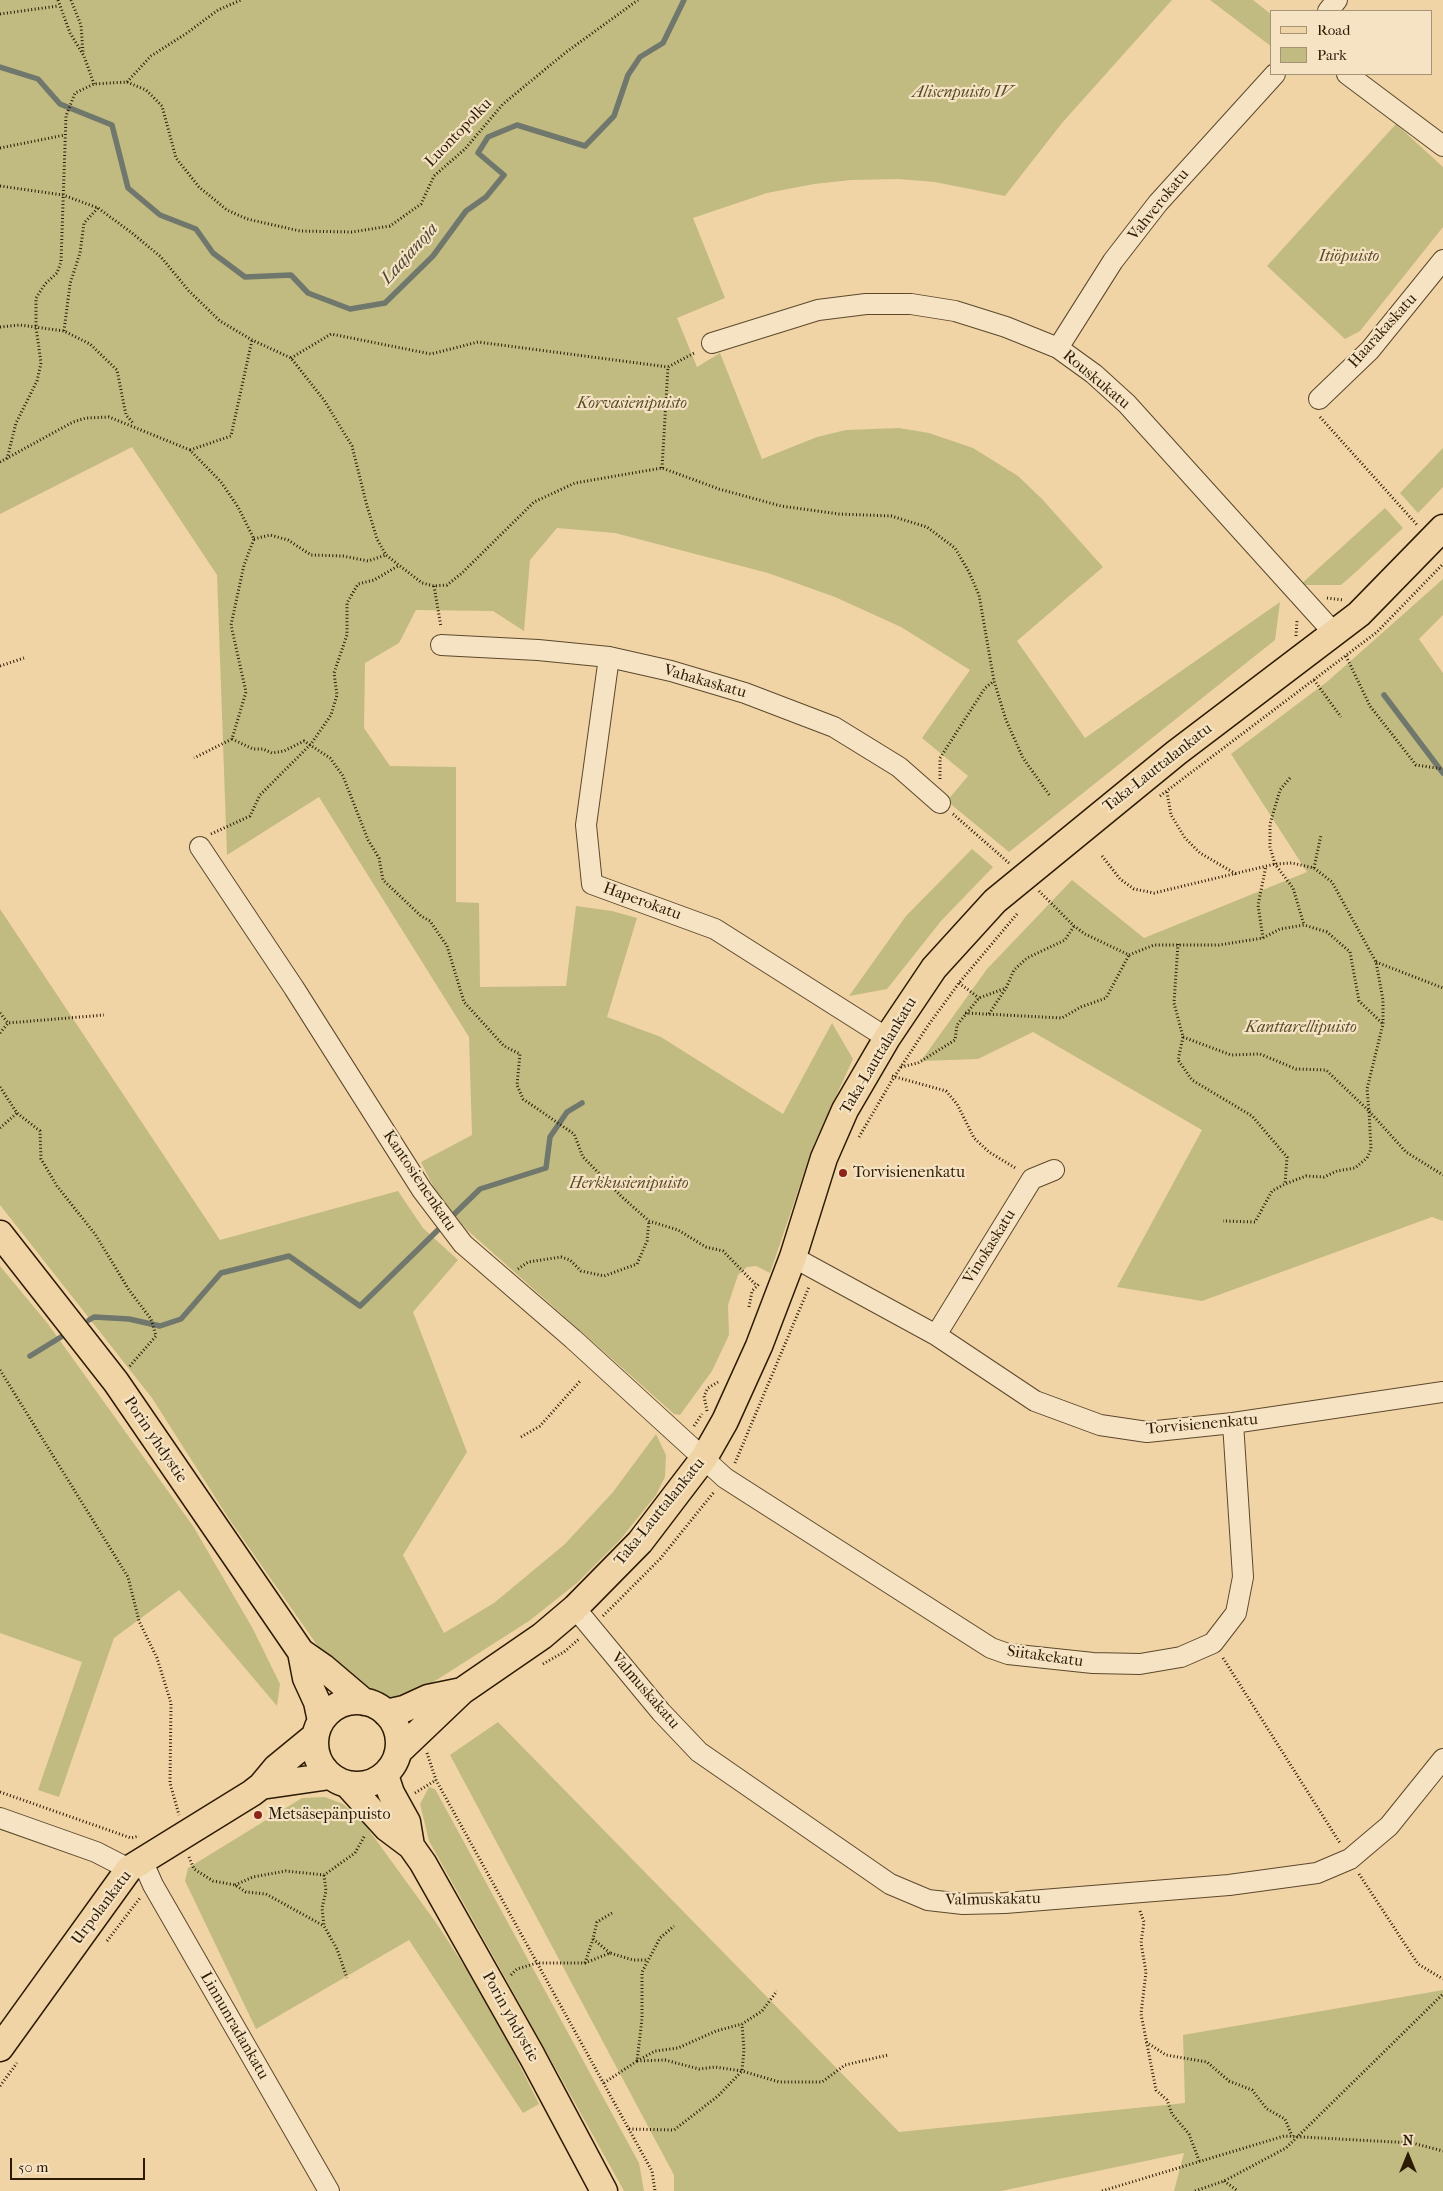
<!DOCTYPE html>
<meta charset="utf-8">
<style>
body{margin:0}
#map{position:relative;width:1443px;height:2191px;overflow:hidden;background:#f0d4a5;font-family:"IM FELL French Canon",serif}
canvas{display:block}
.legend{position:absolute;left:1270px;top:10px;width:162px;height:65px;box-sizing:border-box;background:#f5e3c4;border:1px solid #a59377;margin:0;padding:6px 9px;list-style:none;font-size:15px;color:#2c1a04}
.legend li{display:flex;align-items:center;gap:10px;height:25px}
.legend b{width:25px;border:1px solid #a59377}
.north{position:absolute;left:1383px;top:2131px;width:50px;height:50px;-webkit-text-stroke:4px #f5e3c4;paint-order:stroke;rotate:0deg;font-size:14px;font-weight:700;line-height:20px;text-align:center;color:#2c1a04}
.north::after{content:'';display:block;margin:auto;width:18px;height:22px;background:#2c1a04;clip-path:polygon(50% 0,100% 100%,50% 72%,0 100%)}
.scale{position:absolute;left:10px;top:2158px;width:135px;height:22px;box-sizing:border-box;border:2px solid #2c1a04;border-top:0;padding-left:6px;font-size:15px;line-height:18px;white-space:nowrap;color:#2c1a04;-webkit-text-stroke:4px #f5e3c4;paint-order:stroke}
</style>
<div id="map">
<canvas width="1443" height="2191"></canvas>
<ul class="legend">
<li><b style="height:6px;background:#f0d4a5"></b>Road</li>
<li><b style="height:14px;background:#c1bb81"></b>Park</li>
</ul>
<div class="north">N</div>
<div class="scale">50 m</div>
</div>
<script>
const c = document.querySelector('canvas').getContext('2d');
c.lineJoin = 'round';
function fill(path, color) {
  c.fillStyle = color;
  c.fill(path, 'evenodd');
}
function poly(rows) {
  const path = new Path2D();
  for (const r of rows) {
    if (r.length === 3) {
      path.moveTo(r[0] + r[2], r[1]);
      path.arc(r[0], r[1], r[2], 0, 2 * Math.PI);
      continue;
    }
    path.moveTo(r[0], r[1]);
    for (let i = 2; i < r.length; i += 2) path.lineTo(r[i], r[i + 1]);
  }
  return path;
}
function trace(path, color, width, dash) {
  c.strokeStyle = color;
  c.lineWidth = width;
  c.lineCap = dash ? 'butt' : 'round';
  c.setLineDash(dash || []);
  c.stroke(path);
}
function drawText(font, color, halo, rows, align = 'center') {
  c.font = font + ' "IM FELL French Canon",serif';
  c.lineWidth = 4.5;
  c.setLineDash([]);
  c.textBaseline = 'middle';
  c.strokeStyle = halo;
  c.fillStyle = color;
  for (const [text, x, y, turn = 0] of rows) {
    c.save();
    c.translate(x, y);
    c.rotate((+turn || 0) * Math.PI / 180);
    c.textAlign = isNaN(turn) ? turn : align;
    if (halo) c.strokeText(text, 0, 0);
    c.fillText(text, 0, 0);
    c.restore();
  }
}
fill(poly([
 [0,0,1172,0,1062,123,1005,196,935,182,898,179,851,180,814,184,767,193,693,218,725,298,677,318,697,367,720,353,762,459,817,437,846,430,899,428,929,433,973,448,1018,476,1042,499,1103,567,1017,641,1085,738,1280,602,1275,640,1009,852,947,801,968,776,922,738,970,670,901,627,835,597,768,573,615,533,557,528,530,560,524,631,493,611,416,610,399,643,365,663,364,728,390,766,456,767,456,902,479,903,480,987,566,986,576,906,612,911,637,918,607,1017,661,1037,783,1114,832,1023,853,1059,814,1144,770,1273,756,1266,747,1267,738,1275,728,1305,729,1335,712,1371,680,1415,674,1414,466,1229,438,1196,421,1162,472,1135,469,1037,319,797,227,855,217,575,132,447,0,514],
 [1210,0,1253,0,1272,15,1272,47],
 [1396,124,1443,167,1443,227,1360,331,1345,339,1267,266],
 [1443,448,1443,487,1418,513,1400,493],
 [1385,508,1403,528,1357,571,1341,585,1300,585],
 [1443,579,1443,615,1419,639,1443,673,1443,1221,1432,1217,1202,1301,1117,1287,1202,1130,1033,1032,978,1059,921,1061,987,969,1072,880,1144,938,1307,872,1231,754,1328,681],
 [972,849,993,867,941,921,887,989,849,996,906,916],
 [0,909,220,1240,398,1191,423,1228,458,1260,413,1312,467,1452,403,1555,444,1633,494,1603,565,1544,613,1492,656,1434,666,1455,665,1477,656,1495,620,1540,577,1583,529,1621,413,1695,385,1699,353,1682,324,1655,229,1519,152,1398,0,1205],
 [0,1266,48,1324,193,1526,253,1629,280,1684,277,1706,179,1590,114,1638,59,1797,38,1790,82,1662,0,1633],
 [498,1722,899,2132,1185,2103,1183,2035,1443,1990,1443,2191,1174,2191,1184,2153,1001,2191,674,2191,674,2175,450,1755],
 [429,1787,435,1789,639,2163,644,2191,624,2191,429,1841,420,1804],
 [325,1797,343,1804,363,1822,437,1924,489,2004,539,2104,523,2113,409,1940,256,2029,185,1881,188,1868,302,1798]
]), '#c1bb81');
trace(poly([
 [0,67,38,79,60,104,112,125,128,188,160,215,196,229,213,253,245,277,291,275,308,293,350,309,385,303,433,256,466,211,486,197,504,175,478,153,488,137,517,125,585,146,614,116,628,75,640,57,663,43,684,0],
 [1384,695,1443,773],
 [89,1320,94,1317,129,1319,160,1326,181,1319,221,1273,289,1256,360,1306,480,1189,546,1168,550,1137,567,1112,582,1103],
 [30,1356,61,1337]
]), '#70776c', 5.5);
const minor = poly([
 [1328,11,1337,0],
 [1347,74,1443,146],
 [712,343,818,310,866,304,911,304,955,311,1006,327,1058,348,1094,374,1127,404,1334,633],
 [1058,348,1113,261,1158,203,1275,74],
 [1319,399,1370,350,1443,260],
 [441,645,538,650,609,657,671,671,745,693,834,727,899,767,940,803],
 [609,657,586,825,592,884,715,929,887,1038],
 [200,847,294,988,422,1190,463,1244,573,1339,725,1478,991,1648,1008,1654,1093,1663,1140,1664,1181,1657,1213,1643,1236,1613,1243,1577,1233,1423],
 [793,1257,936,1335,1035,1401,1100,1425,1147,1432,1233,1423,1443,1392],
 [936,1335,1032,1179,1054,1170],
 [575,1608,661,1712,699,1752,890,1884,928,1900,963,1904,1005,1903,1229,1885,1317,1873,1350,1859,1389,1826,1443,1759],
 [0,1818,96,1852,129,1869],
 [142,1860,153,1885,329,2191]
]);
const major = poly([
 [0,1234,116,1382,301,1652,324,1668,364,1702],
 [301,1652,306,1678,317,1702,321,1721],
 [357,1743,42],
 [386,1713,404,1709,428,1698,462,1691],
 [398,1752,462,1691,542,1636,575,1608,640,1542,704,1458,725,1421,759,1346,793,1257,824,1158,845,1110,887,1038,934,968,995,901,1176,753,1359,614,1443,528],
 [385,1775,391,1793,407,1822,411,1846],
 [348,1785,387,1828,411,1846,423,1863,532,2056,604,2191],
 [261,1786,330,1776],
 [0,2048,129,1869,252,1793,261,1786,276,1768,315,1736]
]);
trace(minor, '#5d482c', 22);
trace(major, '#2c1a04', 29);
trace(poly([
 [58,0,70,33,84,56,94,84],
 [71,0,81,25,83,53],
 [0,14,58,6],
 [127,82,151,56,187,33,218,10,241,0],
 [0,148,65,135],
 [0,186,63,195,98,208,132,233,161,257,189,291,220,321,252,340,291,358,324,400,352,446,367,506,377,539,386,555,422,583,434,586,447,585,462,573,534,502,575,483,662,468,719,489,781,506,839,514,891,516,927,527,955,548,969,572,979,595,994,681,1006,720,1023,758,1050,796],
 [0,327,20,325,64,331,90,344,117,370,126,415,134,424],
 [64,331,70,284,80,253,84,223,98,208],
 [291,358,331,334,431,354,478,342,668,367],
 [1320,417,1418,526],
 [190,450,231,436,252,340],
 [7,459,16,423,37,381,41,363,36,327,36,298,45,284,57,273,61,262,66,116,75,93,94,84,127,82,146,90,162,106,176,158,199,187,227,210,247,219,300,231,352,232,390,226,421,204,434,176,465,149,503,104,565,53,638,0],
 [0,462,73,422,86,418,109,417,190,450,221,482,238,507,254,539,244,565,231,625,246,692,232,739,194,758],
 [662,468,668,367,696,352],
 [254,539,270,535,288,540,311,555,343,556,368,561,386,555],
 [434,586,441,627],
 [1327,598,1343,600],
 [1296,636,1297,621],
 [1346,656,1370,706,1416,765,1443,769],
 [0,666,24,658],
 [1314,680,1341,717],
 [232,739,253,749,263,749,272,753,284,751,304,741,330,758,343,776,368,840,379,858,383,880,421,916,430,921,447,946,464,1002,504,1046,520,1054,517,1085,523,1099,574,1134,583,1157,622,1197,649,1221,678,1230,706,1247,723,1251,757,1286],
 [1290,778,1280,790,1270,824,1270,847,1275,864,1293,888,1304,925],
 [940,779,940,758,985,688,994,681],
 [1167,792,1171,815,1185,838,1200,853,1236,874],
 [1160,796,1377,632,1443,564],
 [953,814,1009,863],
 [211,834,250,816,260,795,311,744,331,715,337,695,334,673,347,635,347,603,358,584,374,580,398,566],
 [1102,856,1120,879,1134,889,1154,893,1275,864,1292,863,1314,868,1332,882,1376,962,1383,1000,1383,1024,1367,1089,1369,1111,1406,1152,1443,1175],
 [1314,868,1321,835],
 [1039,891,1074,926,1085,934,1129,955,1154,945,1219,945,1263,938,1280,929,1304,925,1327,932,1350,952,1359,1001,1383,1024],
 [1263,938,1258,905,1266,866],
 [1178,944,1174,1003,1183,1037,1178,1060,1192,1080,1252,1116,1287,1157,1285,1184],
 [1376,962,1443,988],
 [959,983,979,998],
 [0,1013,8,1023],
 [965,1013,1062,1018,1081,1007,1106,998,1129,955],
 [989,1014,1006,988],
 [0,1033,8,1023,104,1015],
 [1183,1037,1231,1055,1260,1054,1296,1069,1326,1070,1369,1111,1371,1149,1367,1158,1355,1168,1337,1171,1324,1177,1306,1176,1285,1184,1272,1191,1255,1222,1223,1221],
 [901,1067,918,1063,955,1040,957,1025,979,998,1006,988,1014,970,1027,958,1065,940,1074,926],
 [892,1076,946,1091,957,1104,974,1138,989,1152,1017,1169],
 [0,1087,17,1113,40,1131,41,1159,57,1186,95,1234,129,1290,151,1319,156,1336,129,1367],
 [0,1128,17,1113],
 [859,1137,891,1082,927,1027,959,983,1017,914],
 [518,1269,528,1262,561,1257,570,1260,581,1271,604,1276,637,1264,647,1241,649,1221],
 [749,1307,752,1291,759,1284],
 [0,1370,128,1577,139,1621,157,1658,171,1703,170,1783,179,1815],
 [707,1411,704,1396,708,1388,718,1382],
 [694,1426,702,1414],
 [521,1437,540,1426,581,1380],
 [735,1463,809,1287],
 [603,1616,660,1559,714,1492],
 [1223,1658,1340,1843],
 [543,1664,564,1652,579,1639],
 [427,1753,436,1780,652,2171,655,2191],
 [0,1792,131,1838,139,1836],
 [415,1793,436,1780],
 [189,1857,194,1869,213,1881,235,1885,246,1892,266,1894,324,1926],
 [1359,1874,1418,1964,1443,1979],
 [324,1875,326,1891,322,1908,324,1926,337,1949,347,1978],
 [235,1885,253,1877,286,1871,324,1875,355,1853,365,1835],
 [1140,1911,1144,1922,1141,1943,1146,1972,1141,2014,1156,2090,1167,2100,1172,2114,1189,2134,1200,2163],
 [107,1941,140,1898],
 [610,1953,593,1939,597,1922,612,1913],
 [585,1963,593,1939],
 [511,1975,517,1969,537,1963,585,1963,610,1953,633,1960,646,1960],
 [1146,2042,1166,2055,1207,2062,1229,2081,1252,2090,1267,2109,1285,2119,1292,2136],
 [637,2061,665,2060,699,2069,715,2067,742,2071,779,2082,822,2082,845,2065,888,2055],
 [637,2061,655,2051,678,2048,716,2031,742,2024,762,2011,777,1991],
 [604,2083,637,2061,642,2019,642,1972,660,1938,674,1926],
 [0,2086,17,2063],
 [629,2129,674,2130,718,2096,742,2071,744,2050,742,2024],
 [1224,2181,1238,2191],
 [1102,2191,1284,2136,1412,2143,1443,2151],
 [1195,2191,1224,2181,1286,2148,1443,1994]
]), '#2c1a04', 3, [1, 2.5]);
trace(minor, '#f5e3c4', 20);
trace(major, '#f0d4a5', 26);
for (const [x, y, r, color] of [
 [843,1173,5,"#8f2418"],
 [258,1815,5,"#8f2418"]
]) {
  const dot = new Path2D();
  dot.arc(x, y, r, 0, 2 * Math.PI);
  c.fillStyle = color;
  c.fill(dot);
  trace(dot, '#f5e3c4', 2);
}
drawText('italic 16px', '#594a2a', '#f5e3c4', [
 ["Alisenpuisto IV",963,93],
 ["Itiöpuisto",1349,257],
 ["Korvasienipuisto",632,404],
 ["Kanttarellipuisto",1301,1028],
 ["Herkkusienipuisto",629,1184]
]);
drawText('16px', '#2c1a04', '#f5e3c4', [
 ["Luontopolku",459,133,-46],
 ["Vahverokatu",1159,205,-51],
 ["Haarakaskatu",1383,331,-48],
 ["Rouskukatu",1096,380,40],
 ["Vahakaskatu",705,682,16],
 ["Taka-Lauttalankatu",1158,768,-38],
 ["Haperokatu",642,902,20],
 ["Taka-Lauttalankatu",879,1056,-59],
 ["Kantosienenkatu",419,1181,56],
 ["Vinokaskatu",990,1247,-58],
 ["Torvisienenkatu",1202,1425,-5],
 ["Porin yhdystie",155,1440,56],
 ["Taka-Lauttalankatu",660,1512,-51],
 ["Siitakekatu",1045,1657,8],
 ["Valmuskakatu",645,1691,49],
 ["Valmuskakatu",993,1900,-1],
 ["Urpolankatu",102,1908,-53],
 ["Porin yhdystie",510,2017,61],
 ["Linnunradankatu",234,2026,60]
]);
drawText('16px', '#2c1a04', '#f5e3c4', [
 ["Torvisienenkatu",853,1173],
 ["Metsäsepänpuisto",268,1815]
], 'left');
drawText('italic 18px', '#4e4838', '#f5e3c4', [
 ["Laajanoja",410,254,-48]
]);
</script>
